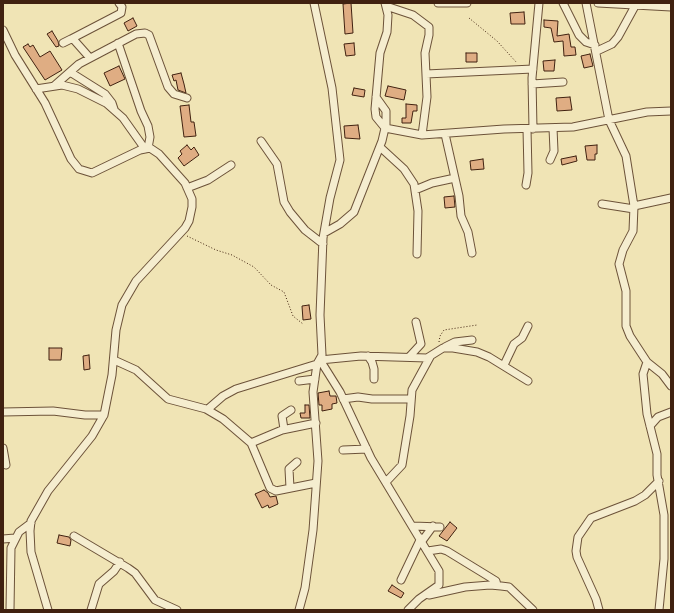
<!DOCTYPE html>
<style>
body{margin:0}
#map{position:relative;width:674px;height:613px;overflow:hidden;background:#f0e4b5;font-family:Vollkorn,serif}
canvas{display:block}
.frame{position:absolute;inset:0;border:4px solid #402110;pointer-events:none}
</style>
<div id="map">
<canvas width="674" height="613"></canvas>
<div class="frame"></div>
</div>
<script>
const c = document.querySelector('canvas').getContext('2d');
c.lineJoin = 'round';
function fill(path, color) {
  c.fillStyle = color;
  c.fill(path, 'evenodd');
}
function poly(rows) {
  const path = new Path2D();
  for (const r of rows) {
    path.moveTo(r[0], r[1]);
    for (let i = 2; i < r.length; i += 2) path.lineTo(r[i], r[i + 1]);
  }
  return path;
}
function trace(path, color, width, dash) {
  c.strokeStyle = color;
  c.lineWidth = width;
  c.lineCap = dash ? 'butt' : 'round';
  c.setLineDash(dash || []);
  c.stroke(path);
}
const building = poly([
 [351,3,353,33,345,34,343,4,351,3],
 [524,12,525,24,511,24,510,13,524,12],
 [133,18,137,26,128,31,124,23,133,18],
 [544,20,558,21,557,36,569,34,571,47,575,47,576,55,564,56,563,41,554,42,551,28,544,27,544,20],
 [52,31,58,41,59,46,56,47,47,34,52,31],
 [354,43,355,55,346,56,344,44,354,43],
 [28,44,30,47,33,45,40,57,50,51,62,70,45,80,23,47,28,44],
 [466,53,477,53,477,62,466,62,466,53],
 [590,54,593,66,584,68,581,56,590,54],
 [555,60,554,71,544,71,543,61,555,60],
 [119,66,125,79,110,86,104,73,119,66],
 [181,73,184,84,186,93,178,90,176,80,174,81,172,75,181,73],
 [388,86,406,90,404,100,385,96,388,86],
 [354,88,365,90,364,97,352,95,354,88],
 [570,97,572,110,557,111,556,98,570,97],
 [406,104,417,105,417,111,413,111,411,123,402,123,402,118,406,118,406,104],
 [189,105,191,122,194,122,196,136,184,137,180,106,189,105],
 [358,125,360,139,345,138,344,126,358,125],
 [187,145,191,150,194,147,199,155,184,166,178,158,182,154,180,151,187,145],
 [597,145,597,154,595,154,595,160,587,160,585,146,597,145],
 [576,156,577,161,562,165,561,159,576,156],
 [483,159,484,169,471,170,470,161,483,159],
 [454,196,455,207,445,208,444,197,454,196],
 [309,305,311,319,303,320,302,306,309,305],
 [49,348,62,348,61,360,49,360,49,348],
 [89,355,90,369,84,370,83,356,89,355],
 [329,391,330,396,336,396,337,403,332,404,332,409,322,411,322,405,319,405,318,393,329,391],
 [305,405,309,405,310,418,301,418,300,413,305,413,305,405],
 [264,490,268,493,270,497,276,496,278,504,269,508,268,505,262,508,255,494,264,490],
 [450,522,457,528,447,541,439,536,450,522],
 [59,535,69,537,71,540,70,546,57,543,59,535],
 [392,585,404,593,401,598,388,591,392,585]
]);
fill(building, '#dfad83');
trace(building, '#402110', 1);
const street = poly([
 [385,3,388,15,387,32,380,53,375,109,376,117,385,128,422,135,504,129,573,127,647,112,671,111],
 [438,3,467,3],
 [563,3,579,35,586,42,595,45],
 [586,3,609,120,626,156,634,206,633,231,623,250,619,264,626,291,626,326,630,336,647,362,643,374,647,414,657,454,657,475,664,515,664,559,659,610],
 [598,3,671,7],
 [386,6,413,15,429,27,429,35,425,53,427,97,422,135],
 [3,30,15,55,45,103,71,159,79,169,92,173,140,150,150,148,159,154,185,183,192,199,192,207,189,221,185,228,136,281,122,305,116,330,112,375,104,415,92,436,48,491,31,521,30,531,31,552,48,610],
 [71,39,121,13,122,7,119,3],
 [63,43,71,39,74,40,90,58],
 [118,43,141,111,148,126,150,137,148,148],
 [597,51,612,44,618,37,635,6],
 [70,72,105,94,112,103,114,109],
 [426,74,533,69],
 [532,84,563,82],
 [54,86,79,64,136,34,145,33,149,35,168,87,174,94,187,98],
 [36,89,62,85,78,89,106,103,123,118,145,149],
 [376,97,386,111,386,128],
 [533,129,532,78,539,3],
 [445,134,459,196,461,216,468,232,472,253],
 [261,141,277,164,284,202,290,212,305,230,323,244],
 [380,147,404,169,414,184,418,211,417,254],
 [550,160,554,151,553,128],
 [526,185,528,173,527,129],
 [187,188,208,180,231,165],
 [415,190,432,183,455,178],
 [602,204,634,209],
 [634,206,671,198],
 [324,233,340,224,354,212,382,141,385,128],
 [445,347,455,342,472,340],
 [368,356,372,362,374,369,374,379],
 [409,357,421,344,416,322],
 [114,360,136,370,168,399,206,409,223,419,251,443,270,488,276,491,316,483],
 [647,362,662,374,671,386],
 [504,365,514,344,522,338,528,326],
 [299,381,315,379],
 [343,399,358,397,372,399,411,399],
 [208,409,223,396,236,389,317,364,322,355,320,315,323,238,330,198,340,160,332,88,314,3],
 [3,412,53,411,85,415,104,415],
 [650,426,658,417,671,412],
 [284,429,282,416,291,410],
 [251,443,282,430,316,423],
 [3,448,6,465],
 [343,450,367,449],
 [386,482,402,465,410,416,412,390,430,357],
 [290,488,289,469,297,462],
 [413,526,440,527],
 [74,536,128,568,135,573,155,600,177,610],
 [3,539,15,538],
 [422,541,433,526],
 [428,551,441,549,447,551,496,581,497,585],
 [401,580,421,538],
 [429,595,465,587,490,585,501,586,509,587,533,610],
 [10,610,11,548,19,532,31,523],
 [91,610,99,584,114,571,120,562],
 [299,610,305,588,313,530,318,461,313,392,317,364],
 [408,610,419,599,439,585,439,571,371,458,340,392,320,360,361,356,427,358,443,348,453,348,477,352,489,357,528,381],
 [599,610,596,599,577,557,576,551,578,537,591,518,635,501,645,495,659,481]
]);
trace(street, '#6c5239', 9);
trace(poly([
 [469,18,497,41,517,63],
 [187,236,216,250,232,255,254,267,271,285,284,292,293,316,303,324],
 [439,342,440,336,444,330,477,325]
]), '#402110', 1, [1, 2]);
trace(street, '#f5edcf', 7);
</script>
